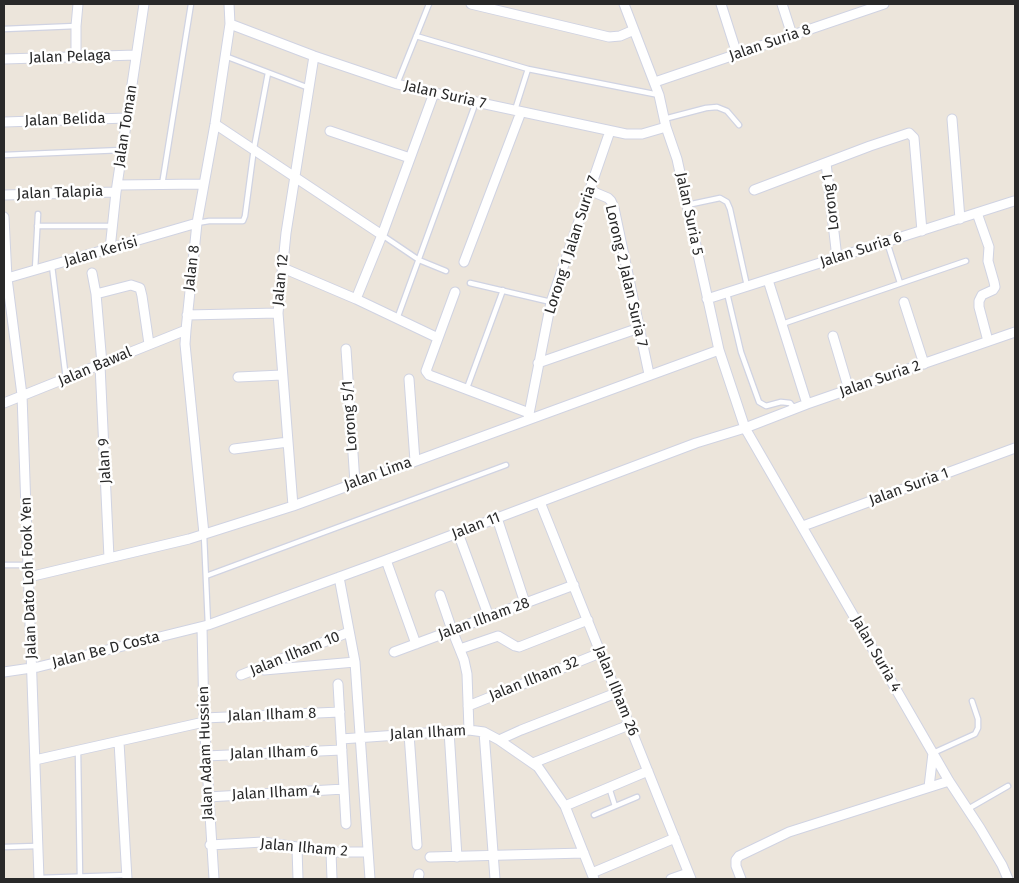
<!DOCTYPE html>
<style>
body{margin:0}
#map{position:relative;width:1019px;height:883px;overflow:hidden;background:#ece5db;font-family:"Fira Sans",sans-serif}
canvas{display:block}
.frame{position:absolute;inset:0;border:5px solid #292929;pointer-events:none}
</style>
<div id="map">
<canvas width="1019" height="883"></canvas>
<div class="frame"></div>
</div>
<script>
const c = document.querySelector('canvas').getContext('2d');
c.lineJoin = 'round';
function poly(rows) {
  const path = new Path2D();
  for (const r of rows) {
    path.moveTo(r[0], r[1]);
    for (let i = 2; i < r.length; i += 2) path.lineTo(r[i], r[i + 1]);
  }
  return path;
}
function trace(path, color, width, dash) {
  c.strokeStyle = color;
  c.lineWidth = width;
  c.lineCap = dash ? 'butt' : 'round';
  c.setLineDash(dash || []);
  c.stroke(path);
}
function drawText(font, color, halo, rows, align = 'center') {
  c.font = font + ' "Fira Sans",sans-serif';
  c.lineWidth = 5;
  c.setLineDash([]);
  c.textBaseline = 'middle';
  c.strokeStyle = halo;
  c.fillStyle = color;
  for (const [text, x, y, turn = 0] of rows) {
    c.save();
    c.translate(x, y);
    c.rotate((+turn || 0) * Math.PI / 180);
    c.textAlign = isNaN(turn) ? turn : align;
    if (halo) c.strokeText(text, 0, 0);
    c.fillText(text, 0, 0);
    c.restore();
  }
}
const lane = poly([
 [4,29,76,26],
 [416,36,528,69,659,95],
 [225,56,309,88],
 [397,84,429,4],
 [515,110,528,69],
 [664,119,706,108,717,107,727,111,739,125],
 [4,155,122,150],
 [162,185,191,4],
 [687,205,720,198,727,202,730,209,747,286],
 [197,223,209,221,243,221,245,216,254,148,268,73],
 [37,226,112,226],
 [382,235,419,260,446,271],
 [887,242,900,283],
 [52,266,66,379],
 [35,270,38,214],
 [470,283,551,302],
 [727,293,741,352,759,402,766,406,781,402,790,403,794,408],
 [397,319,476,102],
 [782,324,966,261],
 [467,388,503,290],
 [204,535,208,625],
 [4,565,27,565],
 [206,576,506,465],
 [78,752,80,879],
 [933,753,975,734,978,728,978,719,972,701],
 [609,787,615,806],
 [968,809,1008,786],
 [594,815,637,797],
 [4,847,37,846],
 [39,878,127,875]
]);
const street = poly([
 [471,4,609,37,620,36,634,30],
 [624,4,659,95,666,127,677,159,719,350,745,428,949,781,980,828,1002,865,1008,879],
 [721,4,737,54],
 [782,4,792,35],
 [230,24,314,56,397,84,434,93,626,134,642,134,666,127],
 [76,57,76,26,78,4],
 [4,59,136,55],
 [655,82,884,4],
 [952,119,960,219],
 [4,122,127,118],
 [215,124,382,235],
 [330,131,410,158],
 [826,163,837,258],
 [117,185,204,184],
 [589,190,608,198,611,201,614,208,649,374],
 [754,190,870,146,909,133,914,138,922,231],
 [4,195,116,192],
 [977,213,989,247,988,261,994,282,995,287,993,290,982,295,979,301,979,307,988,341],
 [4,217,7,278,22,395,39,879],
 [110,249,116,192,144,4],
 [464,262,521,112],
 [283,268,356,299,438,338],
 [92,273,96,294,102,364],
 [4,279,197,223],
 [768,280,807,404],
 [455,292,426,371,429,375,529,413],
 [96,294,131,285,140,288,142,296,149,344],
 [356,299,382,235,434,93],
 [707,299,1014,201],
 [904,302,924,364],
 [187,315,278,313],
 [833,336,849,390],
 [346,349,355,483],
 [538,363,639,328],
 [100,365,109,558],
 [238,377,282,375],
 [409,379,415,461],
 [4,403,186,330],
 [528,419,551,302,610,131],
 [234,449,288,442],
 [540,502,691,879],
 [293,506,278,313,286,233,314,56],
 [497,518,525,603],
 [803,526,1015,448],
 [458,533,489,617],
 [204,534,185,344,186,330,197,223,215,124,230,24,229,4],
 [386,560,416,644],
 [29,577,189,539,293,506,719,350],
 [339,577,355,662,370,879],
 [440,595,452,630,464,660,467,674,469,730],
 [202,627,204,718,214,879],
 [460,649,498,636,515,646,519,647,588,620],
 [394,652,574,585],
 [264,670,355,662],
 [4,672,38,667,208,625,386,560,696,443,745,428,807,404,1015,332],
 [241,675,349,632],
 [338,684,346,824],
 [468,706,600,653],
 [204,718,340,712],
 [449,731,457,857],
 [484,732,495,879],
 [409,734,417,845],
 [341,739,469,730,484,732,499,740,538,767,565,806,594,879],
 [499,740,521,730,616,693],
 [119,742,127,879],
 [206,756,342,750],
 [35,760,204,722],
 [533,763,629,725],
 [929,787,933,753],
 [208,797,344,789],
 [565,806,648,771],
 [210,845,263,842,331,852,368,852],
 [297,848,298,879],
 [331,852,332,879],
 [430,857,584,853],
 [592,873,675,838],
 [418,879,419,874],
 [671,879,688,873],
 [741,879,736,866,736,860,739,856,789,832,949,781]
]);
trace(lane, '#d0d3e2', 7);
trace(street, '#d0d3e2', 11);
trace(lane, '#fff', 4.5);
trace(street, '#fff', 9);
drawText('15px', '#292929', '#fff', [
 ["Jalan Suria 8",770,43,-19],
 ["Jalan Pelaga",70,57,-2],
 ["Jalan Suria 7",445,95,13],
 ["Jalan Belida",65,120,-2],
 ["Jalan Toman",126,126,-81],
 ["Jalan Talapia",60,193,-2],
 ["Lorong 1",831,202,-97],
 ["Jalan Suria 5",689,214,78],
 ["Lorong 1 Jalan Suria 7",572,245,-72],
 ["Jalan Suria 6",861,250,-18],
 ["Jalan Kerisi",101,252,-16],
 ["Jalan 8",192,268,-83],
 ["Lorong 2 Jalan Suria 7",626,276,77],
 ["Jalan 12",281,280,-84],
 ["Jalan Bawal",95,367,-23],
 ["Jalan Suria 2",880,379,-19],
 ["Lorong 5/1",350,416,-94],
 ["Jalan 9",105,461,-93],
 ["Jalan Lima",378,474,-20],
 ["Jalan Suria 1",909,487,-20],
 ["Jalan 11",476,526,-21],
 ["Jalan Dato Loh Fook Yen",29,578,-92],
 ["Jalan Ilham 28",484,619,-20],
 ["Jalan Be D Costa",106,650,-14],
 ["Jalan Ilham 10",295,654,-22],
 ["Jalan Suria 4",876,654,60],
 ["Jalan Ilham 32",534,679,-22],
 ["Jalan Ilham 26",616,691,68],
 ["Jalan Ilham 8",272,715,-2],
 ["Jalan Ilham",428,733,-3],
 ["Jalan Adam Hussien",206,753,-92],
 ["Jalan Ilham 6",274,753,-2],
 ["Jalan Ilham 4",276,793,-3],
 ["Jalan Ilham 2",304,848,5]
]);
</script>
